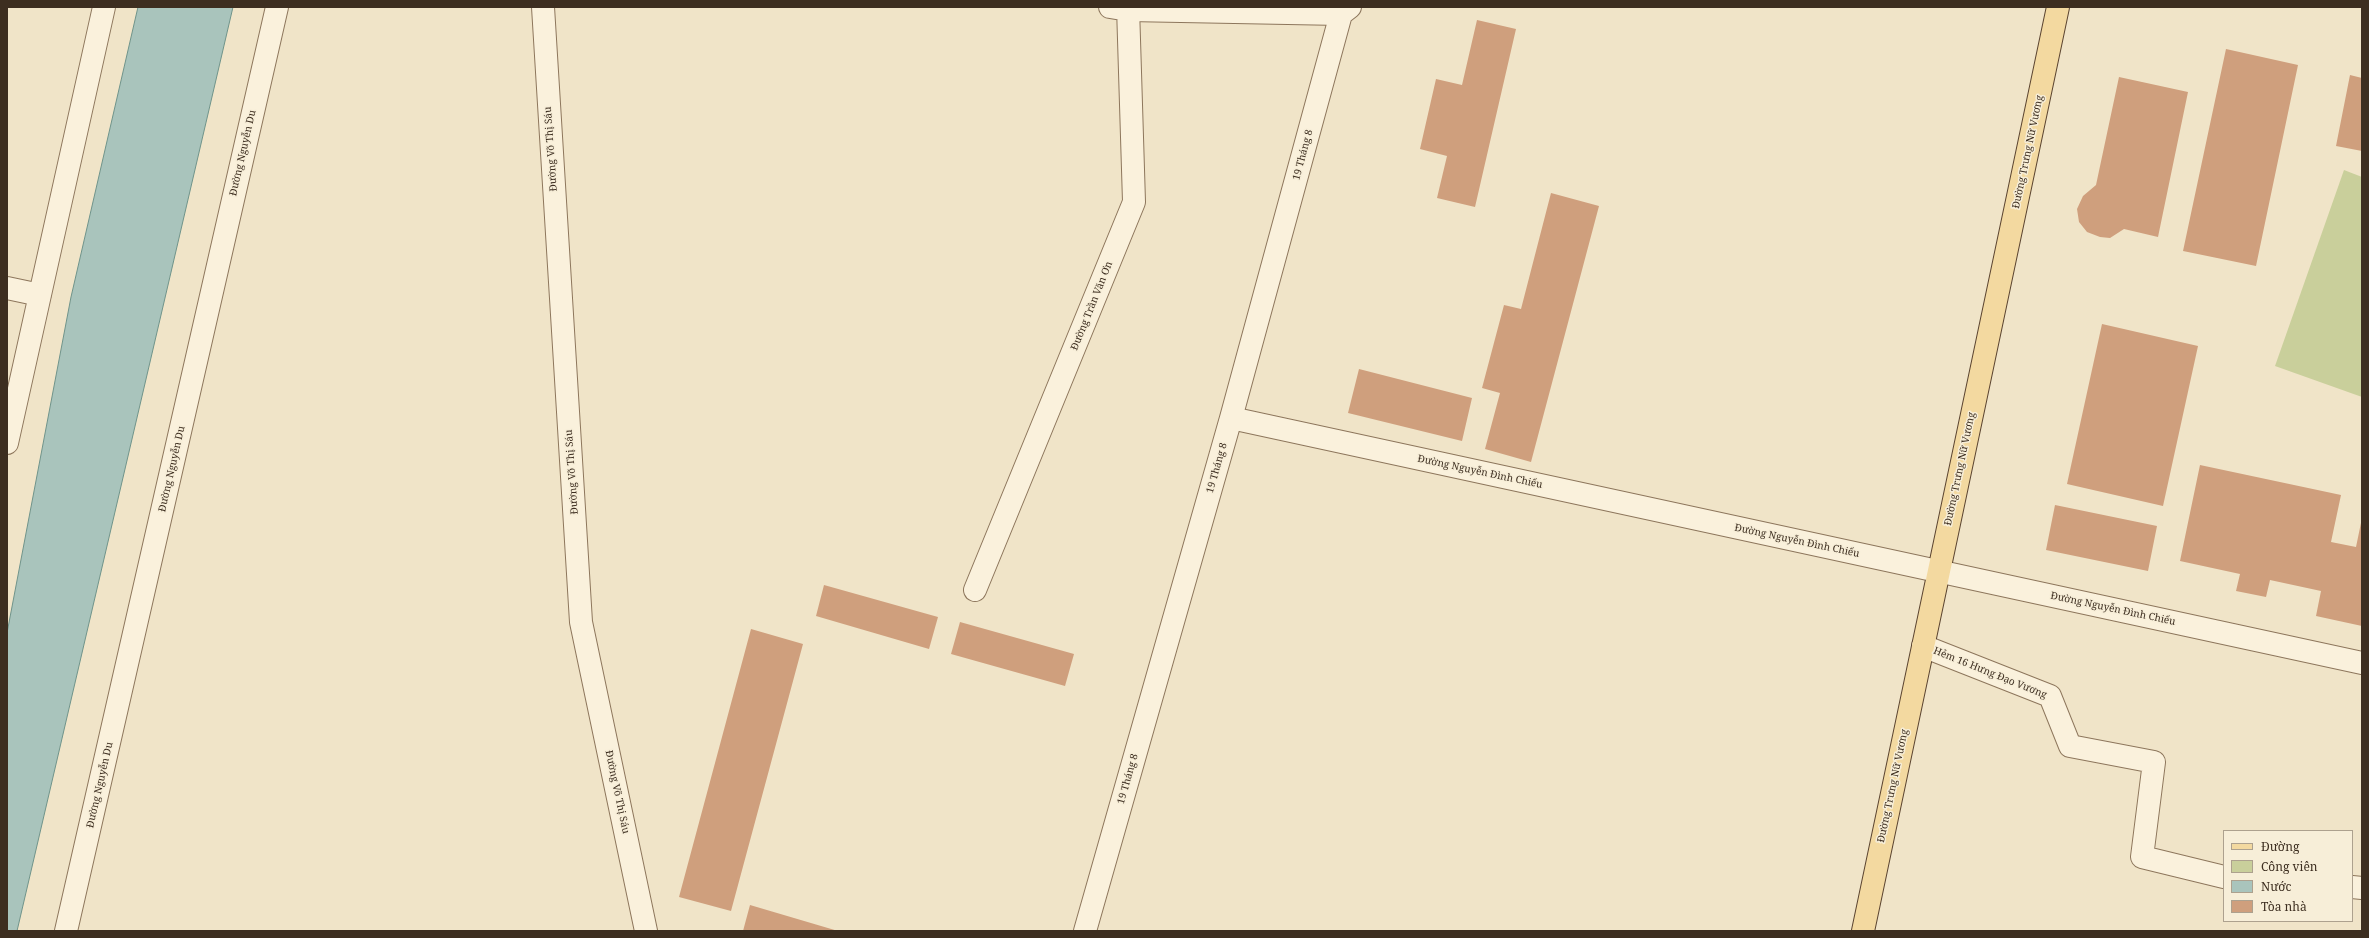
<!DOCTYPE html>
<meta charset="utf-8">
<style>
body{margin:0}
#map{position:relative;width:2369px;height:938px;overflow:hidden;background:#f0e4c8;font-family:"Noto Serif",serif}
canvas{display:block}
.frame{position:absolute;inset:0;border:8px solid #3d2e20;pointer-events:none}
.legend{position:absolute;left:2223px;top:830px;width:130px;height:92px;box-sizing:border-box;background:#f7eed8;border:1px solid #ada18e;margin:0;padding:5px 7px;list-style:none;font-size:12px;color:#3d2e20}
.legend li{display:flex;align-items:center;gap:8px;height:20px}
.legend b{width:20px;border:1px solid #ada18e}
</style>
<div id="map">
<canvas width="2369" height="938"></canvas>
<div class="frame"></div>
<ul class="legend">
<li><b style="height:5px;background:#f3d9a0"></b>Đường</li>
<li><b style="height:11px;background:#c9cf9b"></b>Công viên</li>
<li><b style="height:11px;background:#a9c4bc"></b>Nước</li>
<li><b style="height:11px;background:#cf9f7d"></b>Tòa nhà</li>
</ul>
</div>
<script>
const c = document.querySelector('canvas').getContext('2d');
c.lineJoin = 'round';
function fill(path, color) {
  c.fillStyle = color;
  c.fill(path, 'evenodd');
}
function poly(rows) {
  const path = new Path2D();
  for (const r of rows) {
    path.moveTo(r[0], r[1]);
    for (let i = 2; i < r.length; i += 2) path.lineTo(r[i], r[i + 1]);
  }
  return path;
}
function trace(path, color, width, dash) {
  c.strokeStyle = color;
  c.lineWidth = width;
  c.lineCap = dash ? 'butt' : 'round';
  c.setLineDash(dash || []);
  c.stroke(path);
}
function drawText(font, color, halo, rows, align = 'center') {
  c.font = font + ' "Noto Serif",serif';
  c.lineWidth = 3;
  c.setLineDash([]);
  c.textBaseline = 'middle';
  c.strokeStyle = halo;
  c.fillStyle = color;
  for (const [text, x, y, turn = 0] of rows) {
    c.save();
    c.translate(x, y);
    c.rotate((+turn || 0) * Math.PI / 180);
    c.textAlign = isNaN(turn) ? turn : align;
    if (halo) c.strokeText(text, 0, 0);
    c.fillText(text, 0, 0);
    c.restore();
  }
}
fill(poly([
 [2344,170,2362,177,2362,397,2275,366]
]), '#c9cf9b');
const water = poly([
 [138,7,233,7,17,931,7,931,7,633,71,297,138,7]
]);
fill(water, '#a9c4bc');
trace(water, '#6f938a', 1);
fill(poly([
 [1477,20,1516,29,1475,207,1437,198,1447,156,1420,149,1436,79,1462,85],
 [2226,49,2298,65,2256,266,2183,251],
 [2350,75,2362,78,2362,151,2336,146],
 [2119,77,2188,92,2158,237,2124,229,2110,238,2100,237,2087,232,2079,222,2077,209,2083,196,2096,185],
 [1551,193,1599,206,1531,462,1485,449,1500,393,1482,388,1504,305,1521,309],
 [2102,324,2198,346,2163,506,2067,484],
 [1359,369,1472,398,1462,441,1348,413],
 [2200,465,2341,495,2331,542,2356,547,2362,518,2362,626,2316,616,2321,591,2270,580,2266,597,2236,591,2240,574,2180,561],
 [2055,505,2157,526,2148,571,2046,550],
 [824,585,938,617,929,649,816,616],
 [960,622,1074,654,1065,686,951,654],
 [751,629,803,644,731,911,679,897],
 [750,905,838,931,743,931]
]), '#cf9f7d');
const minor = poly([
 [543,7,581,622,646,931],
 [1110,7,1128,10,1341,14],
 [7,288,40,295],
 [1231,418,2362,663],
 [7,443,104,7],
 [975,590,1134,202,1128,7],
 [1923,646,2050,696,2070,746,2154,762,2142,857,2224,877],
 [2352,887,2362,888],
 [66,931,277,7],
 [1085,931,1231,418,1341,14,1350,7]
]);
const major = poly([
 [1863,931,2058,7]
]);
trace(minor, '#8d765c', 24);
trace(major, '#5b4430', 24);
trace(minor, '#faf1dc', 22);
trace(major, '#f3d9a0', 22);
drawText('10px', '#3d2e20', '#f7eed8', [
 ["Đường Võ Thị Sáu",551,149,-94],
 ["Đường Trưng Nữ Vương",2028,152,-78],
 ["Đường Nguyễn Du",243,153,-77],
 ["19 Tháng 8",1303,155,-75],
 ["Đường Trần Văn Ơn",1092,306,-68],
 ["19 Tháng 8",1217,468,-74],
 ["Đường Nguyễn Du",172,469,-77],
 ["Đường Trưng Nữ Vương",1960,469,-78],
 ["Đường Võ Thị Sáu",572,472,-94],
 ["Đường Nguyễn Đình Chiểu",1480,472,12],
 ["Đường Nguyễn Đình Chiểu",1797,541,12],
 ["Đường Nguyễn Đình Chiểu",2113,609,12],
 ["Hẻm 16 Hưng Đạo Vương",1990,673,22],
 ["19 Tháng 8",1128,779,-74],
 ["Đường Nguyễn Du",100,785,-77],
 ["Đường Trưng Nữ Vương",1893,786,-78],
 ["Đường Võ Thị Sáu",617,792,78]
]);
</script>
